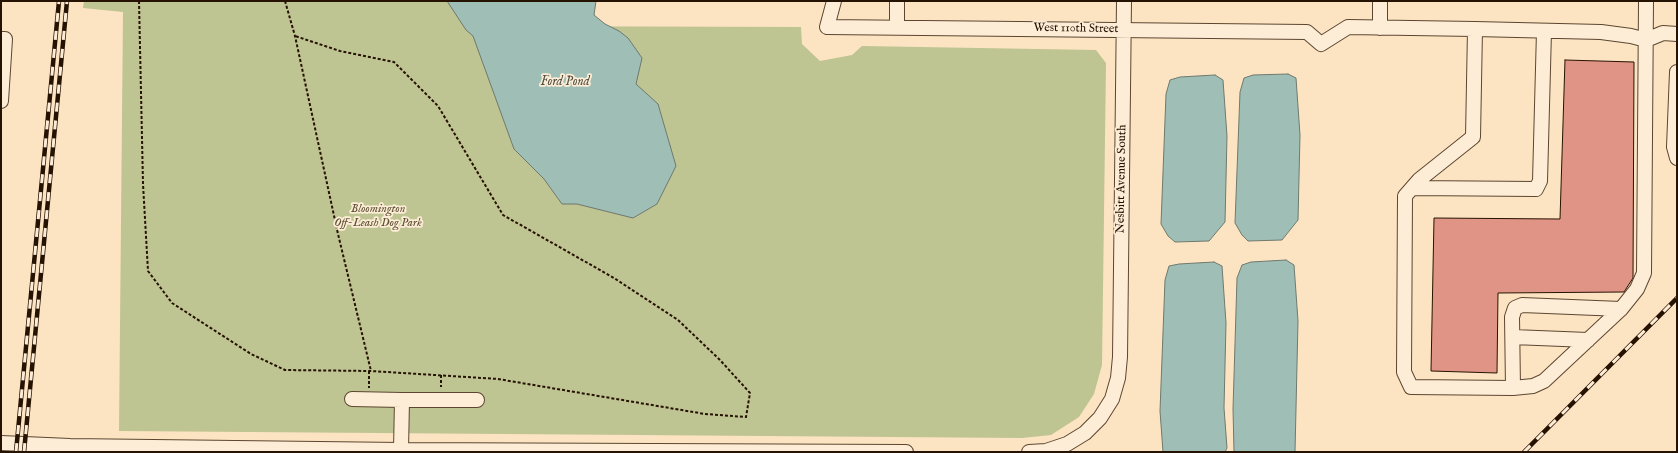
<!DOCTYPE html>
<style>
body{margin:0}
#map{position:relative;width:1678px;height:453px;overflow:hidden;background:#fce4c2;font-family:"IM FELL English",serif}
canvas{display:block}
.frame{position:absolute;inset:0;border:2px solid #261200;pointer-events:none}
</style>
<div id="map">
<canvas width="1678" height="453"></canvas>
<div class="frame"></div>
</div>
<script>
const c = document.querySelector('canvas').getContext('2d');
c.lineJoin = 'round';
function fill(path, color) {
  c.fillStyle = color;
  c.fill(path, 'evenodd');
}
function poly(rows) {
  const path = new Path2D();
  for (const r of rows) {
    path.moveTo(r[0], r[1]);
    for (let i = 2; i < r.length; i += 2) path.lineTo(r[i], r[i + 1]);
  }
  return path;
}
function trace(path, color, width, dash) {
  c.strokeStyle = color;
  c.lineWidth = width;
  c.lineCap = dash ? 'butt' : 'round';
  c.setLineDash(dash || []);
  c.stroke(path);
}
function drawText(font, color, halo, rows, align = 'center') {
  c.font = font + ' "IM FELL English",serif';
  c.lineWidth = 3.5;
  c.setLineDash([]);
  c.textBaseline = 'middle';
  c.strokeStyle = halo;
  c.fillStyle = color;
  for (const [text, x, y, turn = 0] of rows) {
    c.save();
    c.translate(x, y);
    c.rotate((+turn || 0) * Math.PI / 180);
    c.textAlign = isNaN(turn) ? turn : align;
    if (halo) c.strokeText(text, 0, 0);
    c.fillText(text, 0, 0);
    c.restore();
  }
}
fill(poly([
 [84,1,478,1,478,26,801,27,802,44,820,61,852,55,862,46,1096,50,1106,63,1102,365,1094,394,1079,417,1051,435,1022,438,119,431,123,12,83,8]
]), '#bfc493');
const water = poly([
 [447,1,596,1,594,15,605,24,619,31,628,38,642,58,636,84,658,104,676,166,657,204,633,218,577,204,562,204,544,179,514,149,473,36,466,30,447,1],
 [1288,74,1296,78,1300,135,1298,220,1282,240,1248,241,1242,235,1235,223,1240,92,1244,78,1253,75,1288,74],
 [1215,75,1223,80,1227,136,1225,222,1209,241,1175,242,1168,236,1161,224,1166,94,1170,80,1180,77,1215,75],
 [1286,260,1294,265,1298,321,1295,452,1234,452,1233,409,1237,278,1242,265,1251,262,1286,260],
 [1214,262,1222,266,1226,323,1224,408,1227,448,1225,452,1163,452,1160,411,1165,280,1169,266,1179,264,1214,262]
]);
fill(water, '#9fbeb6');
trace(water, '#6f796d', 1);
const building = poly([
 [1565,60,1634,62,1633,278,1624,292,1498,293,1497,373,1431,371,1434,218,1560,219,1565,60]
]);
fill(building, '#e09486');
trace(building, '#261200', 1);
const minor = poly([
 [834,1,827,27,1307,32,1321,44,1348,27,1475,29,1473,137,1419,180,1405,196,1404,372,1411,387,1513,388,1533,386,1544,381,1621,309,1637,289,1644,273,1646,1],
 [897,27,897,1],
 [1380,28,1380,1],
 [1475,29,1601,32,1631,36,1646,40,1663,33,1677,34],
 [1,39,5,39,1,101],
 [1677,72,1674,147,1677,158],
 [1412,188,1536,189,1540,181,1544,31],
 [1513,337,1588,340],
 [1513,388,1512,317,1515,308,1522,305,1621,309],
 [352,399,402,400,401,450],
 [402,400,477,400],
 [1,443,70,446,401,450,906,452],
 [1029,452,1046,451,1067,444,1085,433,1100,418,1112,399,1118,378,1120,357,1124,1]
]);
trace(minor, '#5c4630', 16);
trace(poly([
 [139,1,143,184,148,271,172,303,251,354,285,370,371,371,498,379,705,414,746,417,750,393,720,360,678,320,614,278,503,215,438,106,394,62,340,51,295,36],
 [285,1,295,36,338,234,371,371],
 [369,371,369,388],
 [441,375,441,387]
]), '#261200', 2, [3, 2]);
trace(minor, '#fdedd7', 14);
const rail = poly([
 [16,452,59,1],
 [24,452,67,1],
 [1524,452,1677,298]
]);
trace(rail, '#261200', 4.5);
trace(rail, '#fdedd7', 3, [9]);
drawText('12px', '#261200', '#fdedd7', [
 ["West 110th Street",1076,29,1],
 ["Nesbitt Avenue South",1122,179,-89]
]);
drawText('italic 12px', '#5c5033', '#fdedd7', [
 ["Bloomington",378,210],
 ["Off-Leash Dog Park",378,224]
]);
drawText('italic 13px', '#504e40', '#fdedd7', [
 ["Ford Pond",565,82]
]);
</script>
